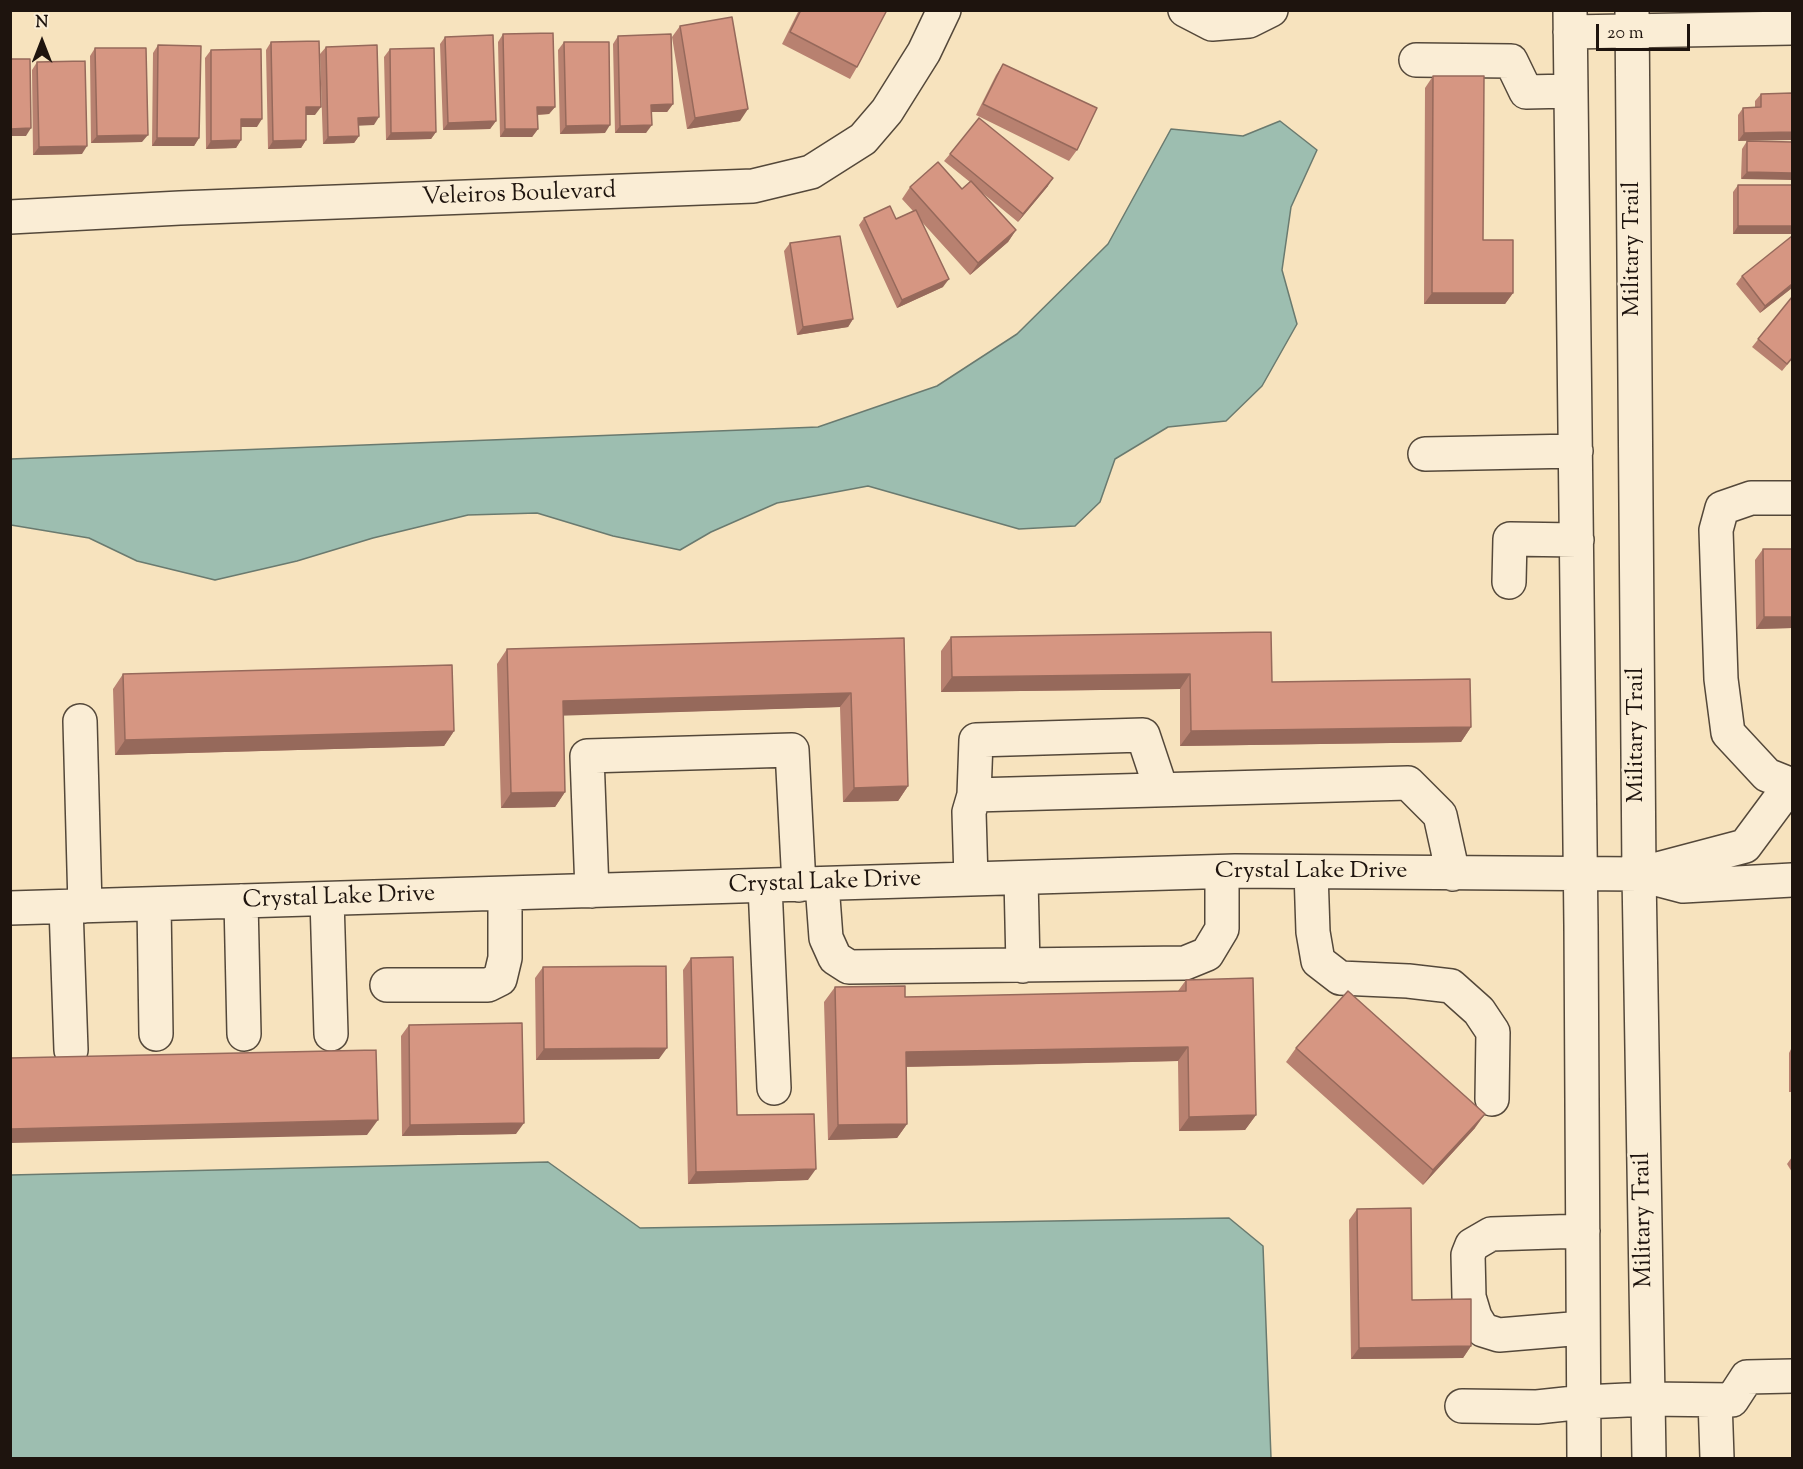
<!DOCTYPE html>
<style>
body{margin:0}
#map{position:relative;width:1803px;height:1469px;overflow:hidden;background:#f7e3be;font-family:"Sorts Mill Goudy",serif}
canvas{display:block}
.frame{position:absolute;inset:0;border:12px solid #1e140e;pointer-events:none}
.north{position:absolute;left:12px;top:12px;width:60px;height:60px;-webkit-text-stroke:4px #faedd5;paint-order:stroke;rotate:0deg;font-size:16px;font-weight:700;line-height:24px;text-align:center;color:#1e140e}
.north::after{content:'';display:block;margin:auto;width:21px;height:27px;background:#1e140e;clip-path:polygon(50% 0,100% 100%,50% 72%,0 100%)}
.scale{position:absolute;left:1596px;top:24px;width:94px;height:27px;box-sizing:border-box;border:3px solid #1e140e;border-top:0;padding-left:8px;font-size:18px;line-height:21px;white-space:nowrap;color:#1e140e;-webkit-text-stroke:4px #faedd5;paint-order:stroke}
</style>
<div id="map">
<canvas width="1803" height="1469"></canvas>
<div class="frame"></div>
<div class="north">N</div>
<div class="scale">20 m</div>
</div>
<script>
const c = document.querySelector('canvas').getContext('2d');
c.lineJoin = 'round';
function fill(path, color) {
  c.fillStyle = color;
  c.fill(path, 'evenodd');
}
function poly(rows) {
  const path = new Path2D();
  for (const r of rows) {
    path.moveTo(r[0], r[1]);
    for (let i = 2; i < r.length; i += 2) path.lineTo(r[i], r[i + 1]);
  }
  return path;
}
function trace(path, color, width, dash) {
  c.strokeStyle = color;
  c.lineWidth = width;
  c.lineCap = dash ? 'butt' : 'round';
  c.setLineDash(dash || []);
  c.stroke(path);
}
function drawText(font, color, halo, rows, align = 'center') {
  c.font = font + ' "Sorts Mill Goudy",serif';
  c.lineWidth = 5;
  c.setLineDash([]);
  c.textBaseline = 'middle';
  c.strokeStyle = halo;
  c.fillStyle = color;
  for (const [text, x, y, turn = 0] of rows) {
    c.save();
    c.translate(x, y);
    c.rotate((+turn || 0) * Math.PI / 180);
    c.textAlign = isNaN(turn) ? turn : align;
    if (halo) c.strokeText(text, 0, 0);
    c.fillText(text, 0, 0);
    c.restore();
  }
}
const water = poly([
 [1280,121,1317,150,1291,207,1282,270,1297,324,1262,386,1226,421,1168,427,1115,459,1100,502,1075,526,1019,529,868,486,777,503,711,532,680,550,613,536,537,513,468,515,373,538,297,561,215,580,137,561,89,538,11,525,11,459,818,427,937,386,1017,334,1108,244,1171,129,1243,136,1280,121],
 [548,1162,640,1228,1229,1218,1263,1246,1271,1458,11,1458,11,1175,548,1162]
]);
fill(water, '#9dbeb0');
trace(water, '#6a7a6f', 1.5);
const minor = poly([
 [1185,10,1212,24,1249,21,1271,10],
 [1570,10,1581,925,1584,1458],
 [1632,10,1639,874,1649,1458],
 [1570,32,1792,28],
 [1416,60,1511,61,1526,92,1571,91],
 [10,217,180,208,753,186,811,172,863,139,887,111,924,52,944,10],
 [1425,454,1576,451],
 [1792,498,1751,498,1722,508,1716,530,1721,679,1728,733,1767,775,1792,785],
 [1509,582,1510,539,1577,540],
 [80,721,85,906],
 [974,795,976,740,1143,735,1161,789],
 [1311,872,1313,932,1318,961,1340,978,1408,981,1451,986,1479,1011,1493,1032,1492,1099],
 [1641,875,1683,886,1792,880],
 [1021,878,1023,966],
 [971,879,969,812,974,795,1408,783,1440,815,1453,874],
 [822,884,826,938,835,958,849,967,1185,963,1207,954,1222,929,1222,872],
 [765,886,774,1088],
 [592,891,587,756,792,750,799,885],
 [327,899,331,1034],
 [241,901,244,1034],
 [154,904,156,1034],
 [66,907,71,1050],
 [10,908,1235,871,1639,874,1745,846,1791,784],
 [387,985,488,985,500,979,505,958,505,894],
 [1583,1231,1491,1234,1472,1245,1468,1255,1469,1297,1475,1317,1483,1330,1499,1335,1583,1328],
 [1715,1400,1717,1458],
 [1462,1406,1537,1407,1584,1402,1648,1399,1732,1400,1747,1377,1792,1376]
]);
trace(minor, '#54483a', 36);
trace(minor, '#faedd5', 33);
fill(poly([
 [799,10,887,10,857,67,850,79,782,44],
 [680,26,740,121,687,129,672,37],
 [503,34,555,107,549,114,537,115,538,129,532,137,500,137,498,42],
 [618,36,673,104,667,112,652,112,646,133,615,133,613,44],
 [445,37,496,121,490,129,443,130,440,44],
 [271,42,315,115,306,115,306,140,301,148,268,149,266,50],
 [564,42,605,133,560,134,558,50],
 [158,45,199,138,194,146,152,146,153,53],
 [326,47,374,125,359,125,359,136,354,143,323,144,320,54],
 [95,48,142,142,91,143,90,56],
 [390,49,436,132,431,139,386,140,384,57],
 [211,50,257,127,241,127,241,140,236,148,206,149,205,58],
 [37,62,82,154,33,155,32,70],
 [1003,64,1077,150,1069,161,976,115,996,75],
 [1433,76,1483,240,1513,293,1505,304,1424,304,1425,88],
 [1792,93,1738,141,1738,115,1743,108,1755,107,1755,101,1761,94],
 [1747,141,1792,142,1741,179,1742,149],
 [950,154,1048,186,1018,222,980,191,1016,230,1008,242,970,275,921,221,943,287,897,308,859,225,864,218,896,219,913,211,902,199,910,187,962,189,970,182,944,161],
 [1738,185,1792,234,1733,234,1733,192],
 [790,243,853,319,848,327,797,335,784,251],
 [1742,276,1792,288,1760,313,1736,284],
 [1792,297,1792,359,1782,371,1752,347],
 [1763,549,1792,549,1792,628,1756,629,1755,560],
 [951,637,1272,682,1471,727,1461,742,1180,746,1180,689,941,692,941,651],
 [904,638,908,786,898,801,843,802,840,707,563,715,565,792,555,807,501,808,497,664,507,649],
 [123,674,454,731,444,746,115,755,113,689],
 [691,958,737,1115,808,1180,688,1184,683,970],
 [543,967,659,1059,536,1060,535,978],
 [1186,980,1256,1115,1245,1130,1179,1131,1178,1061,906,1067,907,1124,897,1138,828,1140,824,1002,835,987,905,997,1178,991],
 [409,1025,516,1134,402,1136,401,1036],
 [1792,1047,1792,1092,1789,1092,1789,1053],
 [1296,1048,1475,1128,1423,1185,1286,1062],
 [1792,1157,1792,1172,1787,1164],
 [1357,1209,1412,1300,1471,1346,1463,1358,1351,1359,1349,1220]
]), '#b88170');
fill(poly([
 [673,104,667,112,646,112,651,105],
 [306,107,321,107,315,115,300,115],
 [537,107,555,107,549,114,532,115],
 [748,109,740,121,687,129,695,118],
 [379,117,374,125,353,126,358,118],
 [241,119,262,119,257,127,236,127],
 [496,121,490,129,443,130,448,123],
 [610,125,605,133,560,134,566,126],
 [652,125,646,133,615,133,620,126],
 [31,128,26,136,10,136,10,129],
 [505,129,538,129,532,137,500,137],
 [436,132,431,139,386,140,391,133],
 [1792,132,1792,140,1738,141,1744,133],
 [148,135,142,142,91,143,97,136],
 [359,136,354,143,323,144,328,137],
 [157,138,199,138,194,146,152,146],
 [241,140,236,148,206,149,211,141],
 [306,140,301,148,268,149,273,141],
 [87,146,82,154,33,155,39,147],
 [1747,172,1792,173,1792,180,1741,179],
 [1053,178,1048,186,1018,222,1023,214],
 [1738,226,1792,226,1792,234,1733,234],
 [1016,230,1008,242,970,275,978,263],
 [949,279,943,287,897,308,902,300],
 [1792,284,1792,288,1760,313,1765,306],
 [1432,293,1513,293,1505,304,1424,304],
 [853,319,848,327,797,335,803,327],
 [1764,617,1792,617,1792,628,1756,629],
 [1190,674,1180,689,941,692,952,677],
 [851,693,840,707,552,716,563,701],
 [1471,727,1461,742,1180,746,1191,731],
 [454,731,444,746,115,755,125,740],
 [908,786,898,801,843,802,854,788],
 [565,792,555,807,501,808,511,793],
 [1188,1047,1178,1061,895,1067,906,1052],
 [667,1048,659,1059,536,1060,544,1049],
 [1485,1114,1475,1128,1423,1185,1433,1170],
 [1256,1115,1245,1130,1179,1131,1189,1117],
 [378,1120,367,1135,10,1143,10,1129],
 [524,1123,516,1134,402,1136,410,1125],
 [907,1124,897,1138,828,1140,838,1125],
 [816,1169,808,1180,688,1184,696,1172],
 [1471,1346,1463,1358,1351,1359,1359,1348]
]), '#96695b');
const building = poly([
 [801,10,887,10,857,67,790,32,801,10],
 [732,17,748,109,695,118,680,26,732,17],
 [553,33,555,107,537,107,538,129,505,129,503,34,553,33],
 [671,34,673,104,651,105,652,125,620,126,618,36,671,34],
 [493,35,496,121,448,123,445,37,493,35],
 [319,41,321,107,306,107,306,140,273,141,271,42,319,41],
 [564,42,609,42,610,125,566,126,564,42],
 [158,45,201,46,199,138,157,138,158,45],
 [377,45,379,117,358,118,359,136,328,137,326,47,377,45],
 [95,48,146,48,148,135,97,136,95,48],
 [434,48,436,132,391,133,390,49,434,48],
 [261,49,262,119,241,119,241,140,211,141,211,50,261,49],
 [10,59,30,59,31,128,10,129,10,59],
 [85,61,87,146,39,147,37,62,85,61],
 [1003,64,1097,108,1077,150,983,104,1003,64],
 [1433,76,1484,76,1483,240,1513,240,1513,293,1432,293,1433,76],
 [1792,93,1792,132,1744,133,1743,108,1761,107,1761,94,1792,93],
 [979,118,1053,178,1023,214,950,154,979,118],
 [1747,141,1792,142,1792,173,1747,172,1747,141],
 [938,162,962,189,971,181,1016,230,978,263,910,187,938,162],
 [1738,185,1792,185,1792,226,1738,226,1738,185],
 [890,206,896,219,916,210,949,279,902,300,864,218,890,206],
 [840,236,853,319,803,327,790,243,840,236],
 [1792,236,1792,284,1765,306,1742,276,1792,236],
 [1792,297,1792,358,1787,364,1758,339,1792,297],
 [1763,549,1792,549,1792,617,1764,617,1763,549],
 [1271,632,1272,682,1470,679,1471,727,1191,731,1190,674,952,677,951,637,1271,632],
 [904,638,908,786,854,788,851,693,563,701,565,792,511,793,507,649,904,638],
 [452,665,454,731,125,740,123,674,452,665],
 [733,957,737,1115,814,1114,816,1169,696,1172,691,958,733,957],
 [666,966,667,1048,544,1049,543,967,666,966],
 [1253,978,1256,1115,1189,1117,1188,1047,906,1052,907,1124,838,1125,835,987,905,986,905,997,1186,991,1186,980,1253,978],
 [1348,991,1485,1114,1433,1170,1296,1048,1348,991],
 [522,1023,524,1123,410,1125,409,1025,522,1023],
 [376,1050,378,1120,10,1129,10,1058,376,1050],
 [1411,1208,1412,1300,1471,1299,1471,1346,1359,1348,1357,1209,1411,1208]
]);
fill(building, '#d69682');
trace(building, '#96695b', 1.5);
drawText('24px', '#1e140e', '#faedd5', [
 ["Veleiros Boulevard",519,196,-2],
 ["Military Trail",1634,249,-90],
 ["Military Trail",1638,735,-90],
 ["Crystal Lake Drive",1311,873],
 ["Crystal Lake Drive",825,884,-2],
 ["Crystal Lake Drive",339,899,-2],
 ["Military Trail",1645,1220,-91]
]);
</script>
